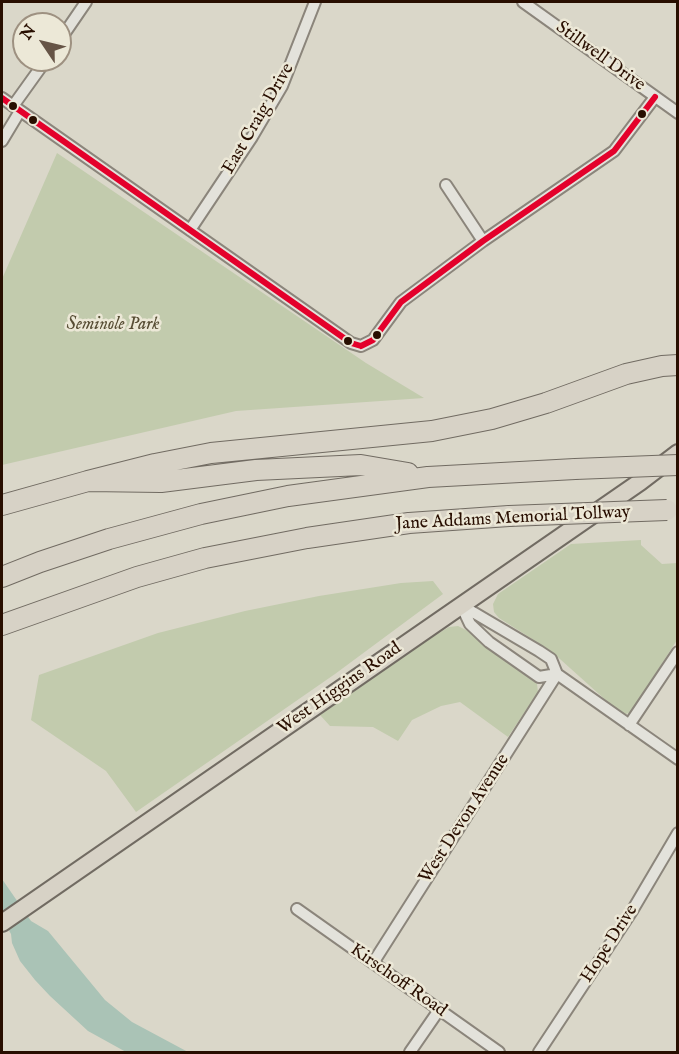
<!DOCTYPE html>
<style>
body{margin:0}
#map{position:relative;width:679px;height:1054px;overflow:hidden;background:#dad7c9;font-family:"IM FELL English",serif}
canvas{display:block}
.frame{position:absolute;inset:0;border:3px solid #280e00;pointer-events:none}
.north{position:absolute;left:12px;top:12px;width:60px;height:60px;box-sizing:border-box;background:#ece8d7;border:2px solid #9e9181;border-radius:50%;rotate:305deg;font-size:16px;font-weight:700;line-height:24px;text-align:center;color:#280e00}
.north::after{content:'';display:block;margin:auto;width:21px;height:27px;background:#665446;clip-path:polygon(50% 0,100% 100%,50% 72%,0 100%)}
</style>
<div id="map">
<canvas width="679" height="1054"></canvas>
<div class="frame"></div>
<div class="north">N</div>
</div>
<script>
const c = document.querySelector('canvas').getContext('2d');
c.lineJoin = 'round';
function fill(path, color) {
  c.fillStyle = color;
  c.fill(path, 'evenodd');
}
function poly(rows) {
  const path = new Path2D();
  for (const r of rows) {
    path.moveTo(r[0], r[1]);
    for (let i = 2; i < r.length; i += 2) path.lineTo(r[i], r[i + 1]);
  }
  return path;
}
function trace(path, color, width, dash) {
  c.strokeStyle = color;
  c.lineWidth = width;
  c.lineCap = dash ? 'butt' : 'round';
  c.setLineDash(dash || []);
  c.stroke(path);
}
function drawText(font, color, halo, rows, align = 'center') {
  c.font = font + ' "IM FELL English",serif';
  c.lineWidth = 5;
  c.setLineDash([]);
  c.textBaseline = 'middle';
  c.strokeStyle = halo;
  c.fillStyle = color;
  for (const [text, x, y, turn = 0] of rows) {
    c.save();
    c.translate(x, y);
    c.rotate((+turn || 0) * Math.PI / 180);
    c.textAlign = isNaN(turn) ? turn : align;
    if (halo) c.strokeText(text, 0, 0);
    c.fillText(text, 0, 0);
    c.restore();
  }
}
fill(poly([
 [57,153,366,363,424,398,236,411,2,465,2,279],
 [641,540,641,545,662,564,677,563,677,640,631,712,626,714,619,712,551,651,499,618,494,612,493,604,498,594,571,544],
 [433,581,443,594,335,674,136,812,106,771,31,720,39,675,158,633,245,611,319,596,401,583],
 [458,626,468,631,537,684,538,692,508,737,460,702,441,706,412,720,398,741,373,727,330,726,320,715,437,634,449,627]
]), '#c2cbad');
fill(poly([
 [2,879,31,921,48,931,105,1000,132,1022,188,1052,126,1052,88,1031,50,996,35,980,20,961,12,943,11,934,2,918]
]), '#aac3b6');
const minor = poly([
 [523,2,678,113],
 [60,40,86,2],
 [2,98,351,343,361,346,373,340,401,302,483,241,614,151,655,97],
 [13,106,46,60],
 [2,141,20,111],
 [446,185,483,241],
 [190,230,252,137,282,86,315,2],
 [461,605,539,651,551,659,557,674,678,759],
 [461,605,470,624,489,642,539,677,557,674],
 [629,725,678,652],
 [297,909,499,1052],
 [373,963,557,674],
 [410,1052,439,1010],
 [539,1052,632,911,678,833]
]);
const primary = poly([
 [2,923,640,482,678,453]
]);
const motorway = poly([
 [88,481,155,464,211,453,432,431,492,419,546,403,626,374,662,366,678,365],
 [2,505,88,481,161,482,256,470,361,465,408,473],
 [2,577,40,562,109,539,201,514,288,496,428,477,575,469],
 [2,625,137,577,205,558,307,538,409,523,509,516]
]);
trace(minor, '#8b857b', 14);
trace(primary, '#716b62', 20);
trace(motorway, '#716b62', 22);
trace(minor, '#e3e2db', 10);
trace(primary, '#d7d2c6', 16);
trace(motorway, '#d7d2c6', 20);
const motorwayBridge = poly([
 [575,469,678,465],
 [509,516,667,510]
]);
trace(motorwayBridge, '#716b62', 22, []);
trace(motorwayBridge, '#d7d2c6', 20);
trace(poly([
 [2,98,351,343,361,346],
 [361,346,373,340,401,302,483,241,614,151,655,97]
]), '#e4002b', 6);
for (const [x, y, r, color] of [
 [13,106,5,"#280e00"],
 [642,114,5,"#280e00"],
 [33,120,5,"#280e00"],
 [377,335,5,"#280e00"],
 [348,341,5,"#280e00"]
]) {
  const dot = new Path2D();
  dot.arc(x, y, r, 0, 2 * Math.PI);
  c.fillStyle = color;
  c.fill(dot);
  trace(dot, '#ece8d7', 2);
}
drawText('18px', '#280e00', '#ece8d7', [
 ["Stillwell Drive",600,57,36],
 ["East Craig Drive",259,119,-60],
 ["Jane Addams Memorial Tollway",513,519,-3],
 ["West Higgins Road",340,689,-35],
 ["West Devon Avenue",465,819,-57],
 ["Hope Drive",610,944,-57],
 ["Kirschoff Road",398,981,35]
]);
drawText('italic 18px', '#574d34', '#ece8d7', [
 ["Seminole Park",113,325]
]);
</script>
